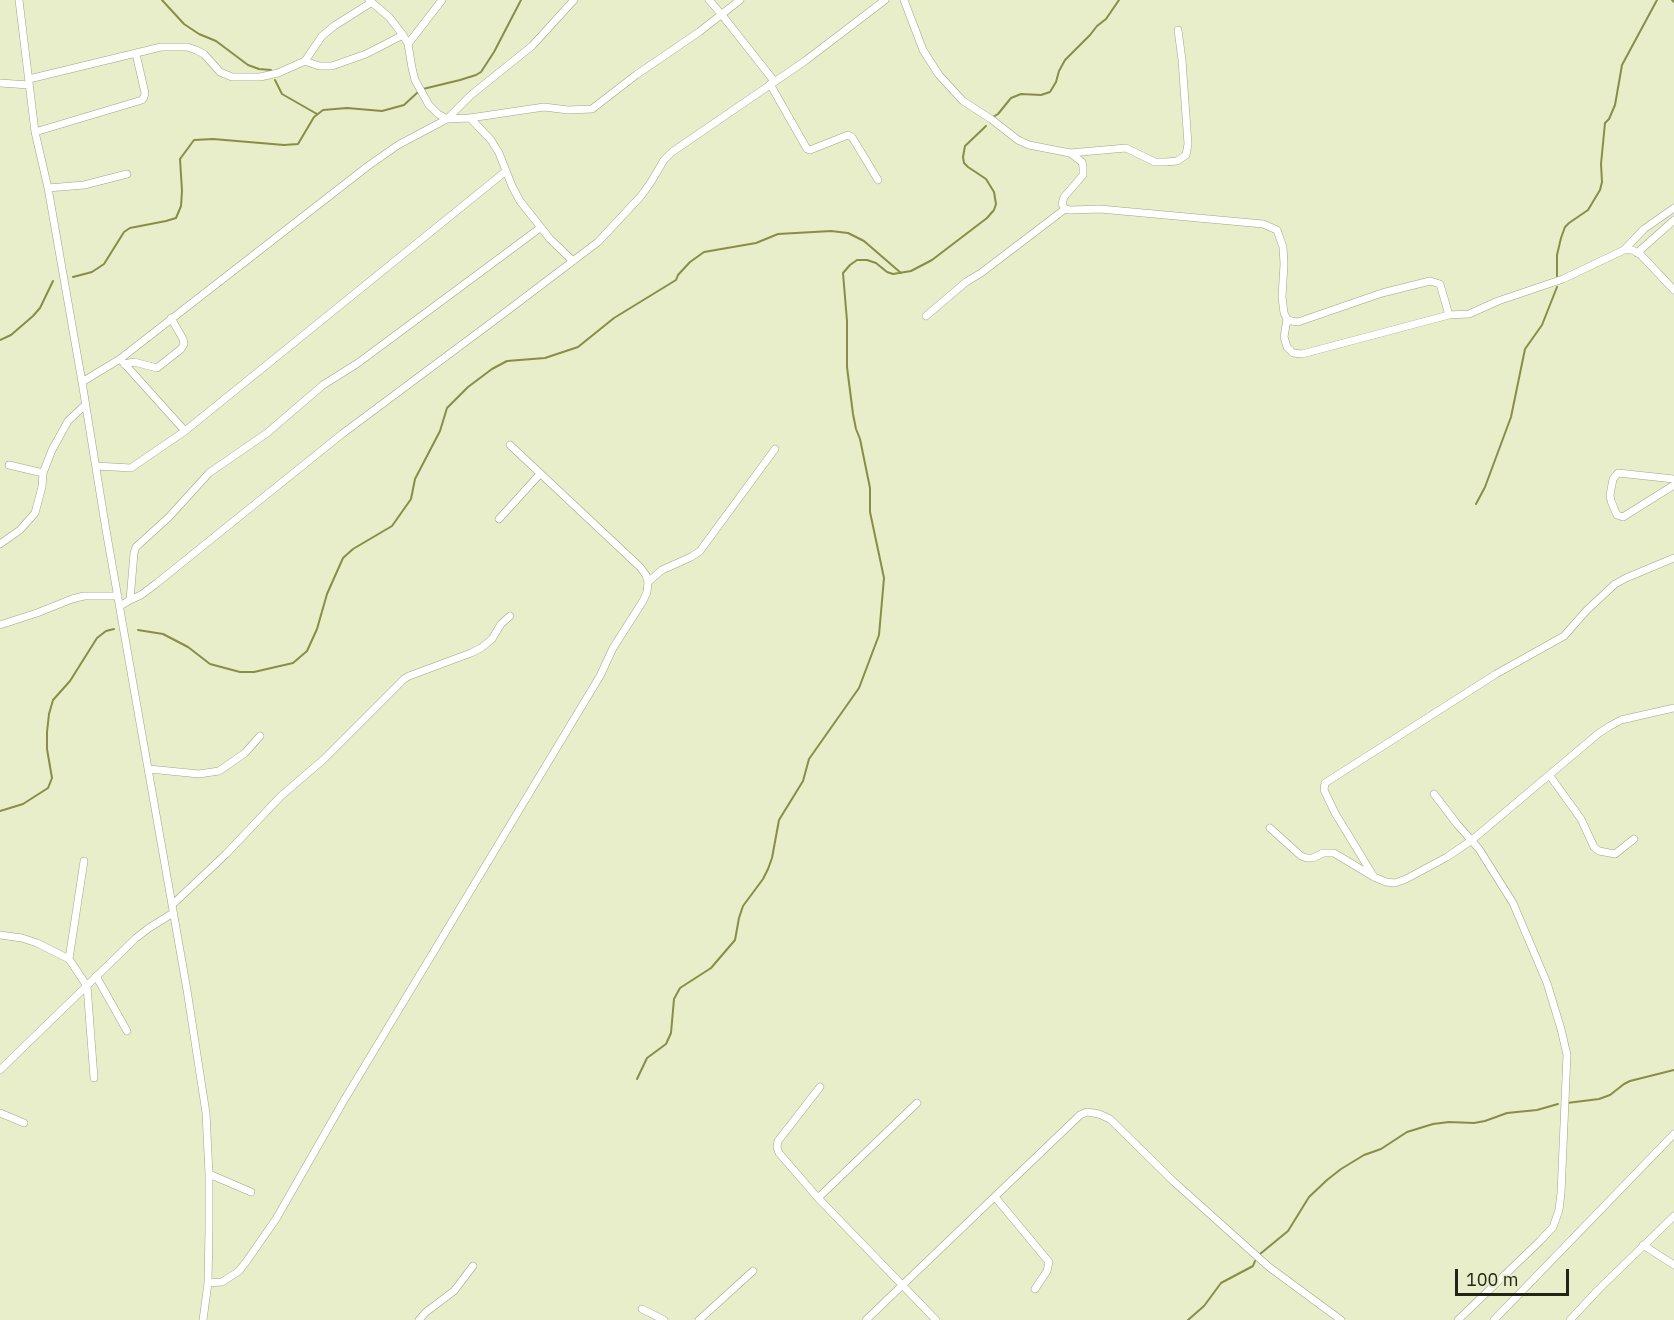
<!DOCTYPE html>
<style>
body{margin:0}
#map{position:relative;width:1674px;height:1320px;overflow:hidden;background:#e8edca;font-family:"IBM Plex Sans",sans-serif}
canvas{display:block}
.scale{position:absolute;left:1455px;top:1269px;width:114px;height:27px;box-sizing:border-box;border:3px solid #232417;border-top:0;padding-left:8px;font-size:18px;line-height:21px;white-space:nowrap;color:#232417;-webkit-text-stroke:4px #e8edca;paint-order:stroke}
</style>
<div id="map">
<canvas width="1674" height="1320"></canvas>
<div class="scale">100 m</div>
</div>
<script>
const c = document.querySelector('canvas').getContext('2d');
c.lineJoin = 'round';
function poly(rows) {
  const path = new Path2D();
  for (const r of rows) {
    path.moveTo(r[0], r[1]);
    for (let i = 2; i < r.length; i += 2) path.lineTo(r[i], r[i + 1]);
  }
  return path;
}
function trace(path, color, width, dash) {
  c.strokeStyle = color;
  c.lineWidth = width;
  c.lineCap = dash ? 'butt' : 'round';
  c.setLineDash(dash || []);
  c.stroke(path);
}
trace(poly([
 [162,0,184,24,199,34,216,41,248,65,259,69,271,70],
 [1672,0,1674,2],
 [275,80,282,94,317,114],
 [423,89,460,80,476,75,481,72,494,52,521,0],
 [993,117,998,114,1011,98,1021,94,1041,95,1050,92,1056,82,1059,71,1065,60,1090,35,1097,26,1106,19,1119,0],
 [1557,276,1557,255,1561,238,1565,227,1569,223,1588,210,1600,190,1602,182,1601,164,1605,123,1609,119,1615,105,1622,65,1657,0],
 [73,277,92,272,104,264,124,232,130,228,166,221,176,218,181,206,182,191,180,159,194,140,213,139,284,145,298,144,314,117,323,110,347,108,382,111,404,105,418,92],
 [0,340,11,335,33,316,40,308,53,281],
 [1476,504,1485,487,1511,417,1525,349,1542,325,1557,287],
 [138,630,163,634,188,647,210,664,240,672,254,672,293,663,307,651,317,629,327,594,343,558,353,549,392,526,411,499,415,479,440,431,447,408,468,387,492,369,507,361,545,358,578,347,614,318,676,280,678,275,690,262,704,252,756,243,778,234,831,231,848,233,864,241,901,273],
 [0,811,23,804,48,788,52,778,47,749,47,732,49,714,53,700,70,681,97,638,106,631,114,629],
 [637,1079,647,1058,666,1044,671,1033,674,999,680,988,711,968,735,940,739,918,743,906,763,879,768,869,772,858,779,820,803,781,809,759,859,688,879,635,884,578,870,512,870,488,860,439,856,429,853,414,847,367,847,321,843,273,850,265,857,260,867,260,876,263,887,272,893,274,911,271,932,260,987,218,994,210,996,204,994,192,986,179,968,167,964,163,963,157,965,146,986,126],
 [1567,1103,1599,1099,1610,1095,1624,1084,1630,1081,1674,1070],
 [1260,1254,1288,1231,1309,1197,1327,1180,1341,1169,1364,1155,1381,1149,1407,1132,1433,1124,1449,1122,1474,1123,1485,1121,1507,1113,1537,1110,1558,1104],
 [1188,1320,1204,1306,1221,1283,1253,1266,1255,1261]
]), '#888e46', 2);
const minor = poly([
 [19,0,35,132,48,188,82,382,106,530,187,990,206,1113,209,1174,209,1228,208,1283,203,1320],
 [369,0,389,17,403,35,408,44,412,68,415,80,429,105,438,114,447,119,470,118,544,107,568,110,592,109,636,75,699,32,740,0],
 [709,0,722,15,774,81],
 [904,0,923,50,939,75,963,101,991,119,1018,140,1029,145,1070,153,1126,148,1155,162,1166,162,1177,161,1186,155,1188,144,1182,60,1178,30],
 [408,44,442,0],
 [305,61,319,66,332,66,366,54,403,35],
 [29,79,161,47,187,47,196,50,204,54,220,72,232,77,260,77,278,73,305,61,322,36,334,26,372,2],
 [0,83,29,85],
 [770,84,807,149,810,150,848,135,852,137,878,180],
 [470,118,491,140,499,153,512,186,520,201,550,239,573,261],
 [35,132,142,100,144,97,145,93,136,54],
 [1070,153,1082,162,1083,167,1083,175,1064,197,1062,204,1065,209,1070,210,1100,209,1263,224,1277,230,1283,247,1284,264,1282,297,1284,313,1287,319,1291,321,1298,322,1382,293,1430,281,1440,284,1449,315,1469,314,1498,301,1563,279,1624,250,1632,250,1640,254,1674,290],
 [48,188,84,185,127,174],
 [1624,250,1644,229,1674,208],
 [1637,253,1674,220],
 [926,316,966,282,981,273,1065,209],
 [1287,319,1284,337,1287,347,1293,353,1302,354,1449,315],
 [122,361,185,431],
 [124,364,134,362,157,368,181,349,184,344,183,339,171,318],
 [82,382,120,359,368,166,398,145,447,119,471,95,532,46,574,0],
 [9,465,43,473],
 [96,466,131,468,185,431,506,171],
 [1674,479,1618,473,1613,479,1610,495,1611,501,1617,515,1623,517,1674,485],
 [499,519,540,474],
 [0,544,20,530,35,513,42,487,43,473,52,450,68,421,85,405],
 [648,582,662,570,691,557,700,551,775,449],
 [130,600,141,595,157,583,342,434,503,314,598,242,641,196,651,182,664,160,672,152,805,61,885,0],
 [120,606,130,600,134,553,136,547,169,517,209,473,267,433,323,385,358,363,540,228],
 [0,625,37,613,72,599,84,596,118,596],
 [149,769,199,774,219,771,245,753,260,736],
 [1550,776,1581,819,1594,847,1599,851,1615,854,1634,839],
 [1434,794,1457,824,1479,849,1513,903,1547,983,1561,1029,1567,1055,1561,1193,1559,1210,1553,1227,1540,1241,1458,1320],
 [1270,828,1301,856,1307,858,1313,858,1323,853,1334,853,1374,877,1386,882,1395,883,1406,879,1447,857,1472,840,1599,733,1610,726,1621,720,1674,708],
 [1374,877,1335,813,1324,790,1325,783,1496,674,1564,636,1587,610,1615,584,1626,578,1674,558],
 [172,905,226,854,281,796,324,759,404,679,409,676,471,653,481,648,492,639,501,624,510,616],
 [0,935,22,938,37,943,69,959,87,986,94,1078],
 [69,959,84,861],
 [96,976,127,1031],
 [0,1070,136,938,149,928,173,913],
 [917,1103,818,1198,936,1320],
 [0,1113,24,1123],
 [209,1174,251,1192],
 [995,1197,1049,1262,1047,1271,1035,1289],
 [818,1198,779,1153,777,1147,778,1141,820,1087],
 [1643,1245,1674,1265],
 [208,1283,222,1282,239,1271,246,1262,276,1219,343,1102,600,676,613,648,643,601,647,592,648,582,646,575,640,567,510,445],
 [642,1309,664,1320],
 [419,1320,426,1312,454,1291,473,1266],
 [699,1320,753,1271],
 [866,1320,1080,1115,1087,1112,1099,1114,1110,1119,1173,1181,1269,1267,1341,1320],
 [1494,1320,1674,1134],
 [1570,1320,1599,1289,1674,1216]
]);
trace(minor, '#a1a584', 8);
trace(minor, '#fff', 7);
</script>
